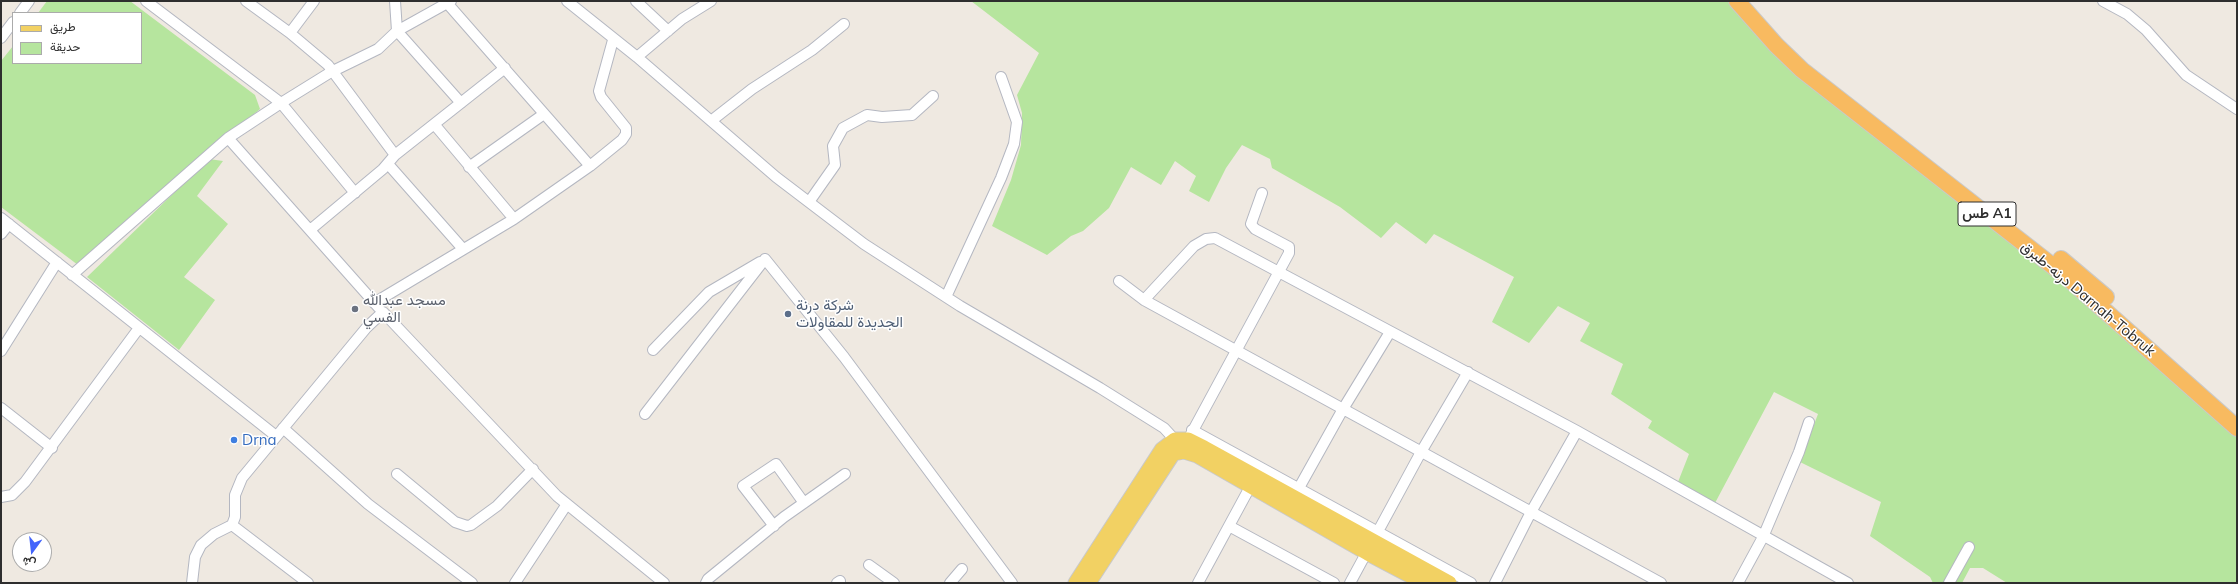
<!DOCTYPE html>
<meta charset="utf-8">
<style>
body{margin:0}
#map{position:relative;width:2238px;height:584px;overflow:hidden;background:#efe9e1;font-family:Mulish,Vazirmatn,sans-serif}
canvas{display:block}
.frame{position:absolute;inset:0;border:2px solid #2e2e2e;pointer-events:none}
.legend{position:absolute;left:12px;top:12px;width:130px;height:52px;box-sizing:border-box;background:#fff;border:1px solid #ababab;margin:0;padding:5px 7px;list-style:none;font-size:12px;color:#2e2e2e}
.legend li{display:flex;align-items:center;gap:8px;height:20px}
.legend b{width:20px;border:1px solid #ababab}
.north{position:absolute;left:12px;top:532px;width:40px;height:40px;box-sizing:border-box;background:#fff;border:1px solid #ababab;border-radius:50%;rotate:195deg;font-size:11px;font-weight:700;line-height:16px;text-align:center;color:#2e2e2e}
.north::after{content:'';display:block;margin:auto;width:14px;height:18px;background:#4264fb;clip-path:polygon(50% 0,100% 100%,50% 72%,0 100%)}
</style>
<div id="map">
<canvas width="2238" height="584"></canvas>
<div class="frame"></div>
<ul class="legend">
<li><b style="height:5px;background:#f2d163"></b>طريق</li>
<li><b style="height:11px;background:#b6e59e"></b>حديقة</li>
</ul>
<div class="north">ش</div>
</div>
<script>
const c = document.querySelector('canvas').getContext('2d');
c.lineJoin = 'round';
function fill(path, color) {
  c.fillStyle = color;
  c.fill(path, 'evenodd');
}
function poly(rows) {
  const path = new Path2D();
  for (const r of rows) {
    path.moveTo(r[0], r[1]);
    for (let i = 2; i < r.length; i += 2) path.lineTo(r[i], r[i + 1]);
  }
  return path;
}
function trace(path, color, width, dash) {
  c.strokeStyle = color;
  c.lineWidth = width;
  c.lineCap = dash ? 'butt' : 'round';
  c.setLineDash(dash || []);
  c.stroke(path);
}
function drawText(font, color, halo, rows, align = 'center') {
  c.font = font + ' Mulish,Vazirmatn,sans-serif';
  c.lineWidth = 3;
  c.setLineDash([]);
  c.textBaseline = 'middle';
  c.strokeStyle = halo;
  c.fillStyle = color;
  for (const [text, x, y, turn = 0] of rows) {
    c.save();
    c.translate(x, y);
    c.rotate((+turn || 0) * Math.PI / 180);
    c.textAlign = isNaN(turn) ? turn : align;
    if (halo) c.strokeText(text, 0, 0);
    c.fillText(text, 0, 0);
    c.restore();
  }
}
fill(poly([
 [47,1,130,1,255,95,260,109,78,265,1,207,1,61,13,46,13,63,141,63,141,13,38,13],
 [971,1,1734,1,1750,20,2044,263,2237,432,2237,583,2007,583,1983,568,1970,568,1962,583,1933,583,1930,577,1870,536,1881,502,1800,462,1818,414,1774,392,1715,503,1678,482,1689,454,1648,428,1652,421,1611,394,1623,364,1580,341,1590,323,1558,306,1529,343,1492,322,1514,277,1434,234,1426,244,1396,222,1381,238,1340,207,1272,168,1270,159,1242,145,1226,168,1209,202,1189,191,1196,176,1175,161,1161,185,1131,167,1109,208,1083,231,1071,236,1047,255,992,226,1011,180,1021,145,1022,113,1017,95,1039,53],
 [209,159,223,161,197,196,228,224,184,277,215,300,179,350,87,277]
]), '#b6e59e');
const minor = poly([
 [146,1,281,103,355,193],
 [246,1,290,33,328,65,395,155],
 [395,1,397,31,461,103],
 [567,1,637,57,776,177,864,244,960,306,1100,388,1164,428,1175,440,1177,445],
 [636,1,668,31],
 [2103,1,2127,14,2146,30,2186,75,2237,109],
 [447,3,590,166],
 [20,13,29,1],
 [290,33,314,1],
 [1,38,13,22],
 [637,57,682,19,711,1],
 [711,121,752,89,812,50,844,24],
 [434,124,514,219],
 [228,138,379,308],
 [388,164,463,249],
 [469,167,544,114],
 [809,202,835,165,833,146,843,128,867,115,882,117,912,115,933,96],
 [1,218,276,436],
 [310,230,383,169,395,155,505,68],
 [1,234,9,224],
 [765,259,844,357,1012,583],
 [72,275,228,138,281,103,331,72,378,49,397,31,451,1],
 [1119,281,1144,300,1661,583],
 [946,297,1001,178,1014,144,1017,122,1001,77],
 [1144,300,1194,246,1206,239,1215,238,1577,431,1848,583],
 [374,303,514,219,590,166,622,140,626,134,626,128,601,97,599,91,613,40],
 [653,350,709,292,760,262],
 [1,351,57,262],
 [1,408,52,448],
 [645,414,765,259],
 [283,428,368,504,472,583],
 [1192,430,1471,583],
 [1190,436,1289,253,1289,247,1255,229,1251,224,1262,193],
 [397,474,455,522,467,526,471,525,497,506,533,469],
 [1295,495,1343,409,1390,332],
 [1,497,12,495,25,482,139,328],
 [232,525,308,583],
 [774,526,743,486,776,464,804,503],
 [1229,526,1334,583],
 [869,565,894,583],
 [192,583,195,557,201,545,214,534,232,525,235,517,235,495,242,478,367,327,383,312,557,496,664,583],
 [515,583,567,504],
 [706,583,708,579,784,517,845,474],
 [837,583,840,581],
 [950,583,962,569],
 [1198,583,1250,487],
 [1350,583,1421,452,1468,372],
 [1495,583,1531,512,1577,431],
 [1738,583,1763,537,1799,452,1809,422],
 [1949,583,1969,547]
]);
const primary = poly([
 [1076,583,1162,450,1175,440,1188,440,1204,448,1449,583],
 [1088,583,1173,453,1184,451,1197,455,1368,553,1425,583]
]);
const trunk = poly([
 [1737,1,1776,45,1802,70,2068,278,2237,428],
 [2061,259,2106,297]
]);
trace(minor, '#b4b7c1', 12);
trace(primary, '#c9c9c9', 17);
trace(trunk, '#c9c9c9', 18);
trace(minor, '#fff', 10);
trace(primary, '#f2d163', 15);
trace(trunk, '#f8ba60', 16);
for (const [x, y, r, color] of [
 [355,309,4,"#6b7280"],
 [788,314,4,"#5c6f8a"],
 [234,440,4,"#3f7fe0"]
]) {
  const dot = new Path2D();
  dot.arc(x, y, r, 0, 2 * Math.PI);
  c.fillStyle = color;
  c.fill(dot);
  trace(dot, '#fff', 1.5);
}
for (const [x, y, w] of [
 [1987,214,58]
]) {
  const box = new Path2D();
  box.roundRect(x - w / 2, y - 12, w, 24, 3);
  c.fillStyle = '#fff';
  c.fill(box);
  trace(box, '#2e2e2e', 1);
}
drawText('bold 14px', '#2e2e2e', null, [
 ["طس A1",1987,214]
]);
drawText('15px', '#2e2e2e', '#fff', [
 ["درنه-طبرق Darnah-Tobruk",2088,299,40]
]);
drawText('15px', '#5b616d', '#fff', [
 ["مسجد عبدالله",363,300],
 ["الفسي",363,317]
], 'left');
drawText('15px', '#4e5e75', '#fff', [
 ["شركة درنة",796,305],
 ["الجديدة للمقاولات",796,322]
], 'left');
drawText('15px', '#366cbe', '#fff', [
 ["Drna",242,440]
], 'left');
</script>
